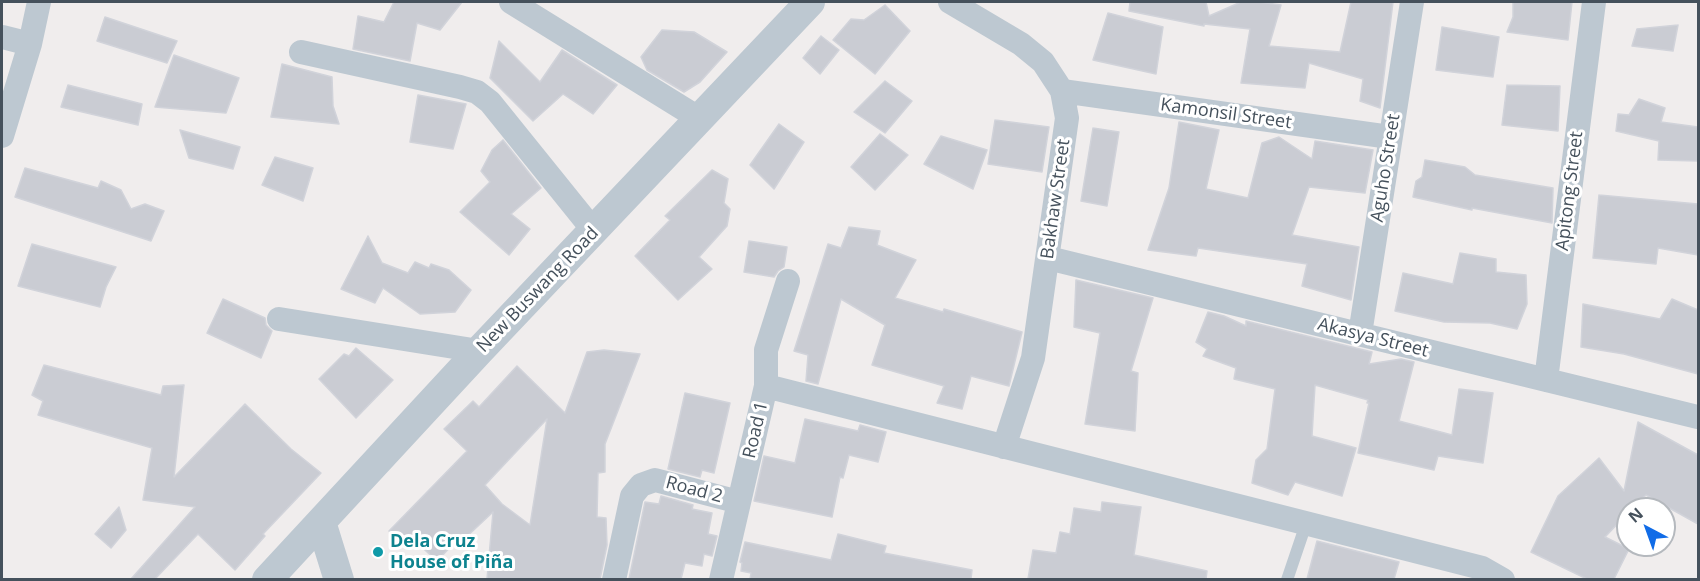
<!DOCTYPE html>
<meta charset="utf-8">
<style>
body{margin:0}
#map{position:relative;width:1700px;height:581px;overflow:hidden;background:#f0eded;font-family:"Open Sans",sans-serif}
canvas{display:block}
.frame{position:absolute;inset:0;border:3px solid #45515c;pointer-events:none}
.north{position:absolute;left:1616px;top:497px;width:60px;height:60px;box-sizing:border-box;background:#fff;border:2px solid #b5b9be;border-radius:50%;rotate:319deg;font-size:16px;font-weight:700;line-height:24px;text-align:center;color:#45515c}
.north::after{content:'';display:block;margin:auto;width:21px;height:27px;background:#116ce7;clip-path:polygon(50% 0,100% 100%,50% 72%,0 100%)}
</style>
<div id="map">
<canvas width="1700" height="581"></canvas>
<div class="frame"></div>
<div class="north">N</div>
</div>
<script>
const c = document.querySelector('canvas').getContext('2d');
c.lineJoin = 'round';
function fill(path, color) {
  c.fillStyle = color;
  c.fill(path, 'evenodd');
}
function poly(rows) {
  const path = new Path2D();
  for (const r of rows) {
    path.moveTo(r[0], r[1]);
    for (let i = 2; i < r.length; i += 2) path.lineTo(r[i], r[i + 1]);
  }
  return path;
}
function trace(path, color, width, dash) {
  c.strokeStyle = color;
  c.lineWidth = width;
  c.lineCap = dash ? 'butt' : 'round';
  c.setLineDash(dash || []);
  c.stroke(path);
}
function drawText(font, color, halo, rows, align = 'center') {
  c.font = font + ' "Open Sans",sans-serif';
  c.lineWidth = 6;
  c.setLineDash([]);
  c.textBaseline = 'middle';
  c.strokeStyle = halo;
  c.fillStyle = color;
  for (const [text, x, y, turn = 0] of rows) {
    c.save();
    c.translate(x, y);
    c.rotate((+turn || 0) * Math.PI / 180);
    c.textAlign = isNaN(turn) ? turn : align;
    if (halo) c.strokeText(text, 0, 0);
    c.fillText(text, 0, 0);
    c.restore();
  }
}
const building = poly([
 [394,2,462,2,440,30,417,23,410,61,353,49,358,16,384,22,394,2],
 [1130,2,1206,2,1209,16,1241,2,1259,2,1281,5,1269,46,1340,52,1351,2,1393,2,1380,108,1360,101,1363,79,1309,63,1305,88,1241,83,1250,29,1204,24,1204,26,1129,11,1130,2],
 [1513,2,1572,2,1568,40,1507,32,1513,17,1513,2],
 [885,5,910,31,875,74,833,40,851,19,864,20,885,5],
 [1108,13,1163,27,1156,74,1093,60,1108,13],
 [105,17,177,41,167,63,97,41,105,17],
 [1678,25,1673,51,1632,46,1637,29,1678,25],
 [1442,27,1499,37,1493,77,1436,70,1442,27],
 [662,30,694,32,727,52,700,82,684,92,647,70,641,57,662,30],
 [821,36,839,50,820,74,803,58,821,36],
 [499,41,540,82,562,50,617,85,593,114,563,94,533,121,490,78,499,41],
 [174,55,239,78,226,113,155,107,174,55],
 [282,64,332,77,333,106,339,124,271,117,282,64],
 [885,81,912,101,885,133,854,112,885,81],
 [68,85,142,104,138,125,61,107,68,85],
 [1507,85,1560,86,1558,131,1502,125,1507,85],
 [418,95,466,104,453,149,410,142,418,95],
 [1639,99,1665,108,1661,122,1698,127,1698,161,1658,160,1659,141,1616,131,1618,114,1629,115,1639,99],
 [995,120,1049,127,1042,172,988,164,995,120],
 [1179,122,1219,130,1206,189,1248,198,1262,143,1279,137,1312,159,1315,141,1373,150,1365,193,1309,187,1292,235,1359,247,1351,300,1302,286,1307,264,1198,248,1196,256,1148,250,1169,188,1179,122],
 [779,124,804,142,774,189,750,165,779,124],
 [1093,128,1119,132,1107,206,1081,201,1093,128],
 [180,130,240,147,233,169,189,158,180,130],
 [880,134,908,155,875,190,851,167,880,134],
 [941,136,987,150,973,189,924,164,941,136],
 [503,140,541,188,511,214,530,229,509,255,460,212,490,182,481,171,492,150,503,140],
 [275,157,313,168,303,201,262,185,275,157],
 [1425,160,1465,167,1475,175,1553,188,1552,223,1472,208,1472,210,1413,197,1416,181,1422,177,1425,160],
 [25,168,98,188,101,181,121,190,131,209,145,204,164,211,151,241,15,197,25,168],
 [712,170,728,179,724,203,730,209,727,226,699,257,712,269,678,300,635,256,670,220,665,216,712,170],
 [1599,195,1698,204,1698,255,1658,248,1656,264,1593,258,1599,195],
 [849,227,880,231,877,245,916,260,895,298,943,312,944,309,1022,332,1009,386,971,376,962,409,937,403,944,386,872,365,885,325,841,299,818,384,806,381,808,355,794,351,828,244,841,248,849,227],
 [368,236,382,263,408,273,415,262,429,268,431,264,449,270,471,290,455,312,420,314,383,288,375,303,341,289,368,236],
 [749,241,787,247,784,267,778,271,774,277,744,272,749,241],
 [32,244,116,267,106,287,100,307,18,286,32,244],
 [1460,253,1496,259,1496,272,1526,275,1527,304,1517,329,1490,323,1444,322,1395,311,1403,273,1453,284,1460,253],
 [1076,280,1153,298,1131,371,1138,373,1135,431,1085,424,1100,333,1074,327,1076,280],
 [223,299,265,318,266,325,272,331,261,358,207,333,223,299],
 [1672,299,1698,310,1698,374,1624,354,1581,347,1583,304,1660,319,1672,299],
 [1208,312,1224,316,1246,326,1246,321,1372,352,1369,364,1401,359,1414,362,1399,421,1452,435,1459,389,1493,393,1483,463,1438,456,1434,470,1358,453,1369,403,1367,403,1368,400,1315,385,1312,436,1356,448,1342,496,1295,482,1288,495,1252,483,1256,460,1267,449,1275,389,1234,379,1236,368,1203,356,1207,349,1196,342,1208,312],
 [356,348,393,380,356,418,319,379,344,354,349,356,356,348],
 [604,350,640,354,605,444,605,472,598,473,597,517,606,518,607,545,600,579,487,579,493,512,462,541,459,538,437,561,416,542,405,547,389,531,467,451,444,429,473,401,479,407,517,366,565,413,587,352,604,350],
 [547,419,530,525,502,504,485,485,547,419],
 [44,365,161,395,163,386,184,385,174,477,245,404,291,449,321,473,263,534,265,536,235,570,198,534,155,579,131,579,195,507,143,500,152,448,38,415,43,401,32,395,44,365],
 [685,393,730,403,714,473,702,470,700,477,668,469,685,393],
 [805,419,858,431,860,425,886,432,878,462,849,455,843,478,840,477,832,517,754,501,764,456,795,463,805,419],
 [1638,422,1698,455,1698,524,1646,495,1632,509,1628,509,1628,513,1605,537,1629,549,1614,579,1587,579,1531,552,1558,496,1599,458,1624,491,1638,422],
 [661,496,693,505,692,509,712,513,708,534,717,536,712,556,704,554,702,566,685,563,681,579,629,579,645,502,659,504,661,496],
 [1102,502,1141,507,1134,555,1207,571,1206,579,1028,579,1033,550,1056,553,1060,532,1070,534,1074,508,1101,512,1102,502],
 [119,507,126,530,111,548,95,534,119,507],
 [838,534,886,546,884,553,972,570,971,579,750,579,751,573,741,571,742,563,740,562,745,542,831,560,838,534],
 [1317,541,1399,562,1394,579,1307,579,1317,541]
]);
fill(building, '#caccd3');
trace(building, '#d1d3da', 1.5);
trace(poly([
 [1287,580,1306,524]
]), '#bdc8d1', 12);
trace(poly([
 [511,2,700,119],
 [950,2,1021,44,1043,62,1062,91,1067,118,1033,358,1004,447],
 [2,37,30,44],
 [301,52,460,87,477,92,490,102,594,231],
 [1062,91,1390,137],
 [2,136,30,44,39,2],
 [1048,258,1698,417],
 [279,319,479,351],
 [1360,334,1412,2],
 [1546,380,1594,2],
 [766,386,1482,568,1503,580],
 [614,580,632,496,641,485,655,480,739,502],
 [721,580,766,386,766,350,788,281]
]), '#bdc8d1', 24);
trace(poly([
 [321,522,339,580],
 [267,580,479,351,810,2]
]), '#bdc8d1', 30);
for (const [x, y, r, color] of [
 [378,552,6,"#0f9aa8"]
]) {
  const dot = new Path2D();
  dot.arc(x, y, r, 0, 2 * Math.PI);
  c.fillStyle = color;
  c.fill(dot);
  trace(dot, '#fff', 2);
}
drawText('18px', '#45515c', '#fff', [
 ["Kamonsil Street",1226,114,8],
 ["Aguho Street",1386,168,-81],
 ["Apitong Street",1570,191,-83],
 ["Bakhaw Street",1056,199,-82],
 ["New Buswang Road",538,290,-46],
 ["Akasya Street",1373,338,14],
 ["Road 1",756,430,-77],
 ["Road 2",694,490,15]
]);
drawText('bold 18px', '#0d838f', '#fff', [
 ["Dela Cruz",390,542],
 ["House of Piña",390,563]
], 'left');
</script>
